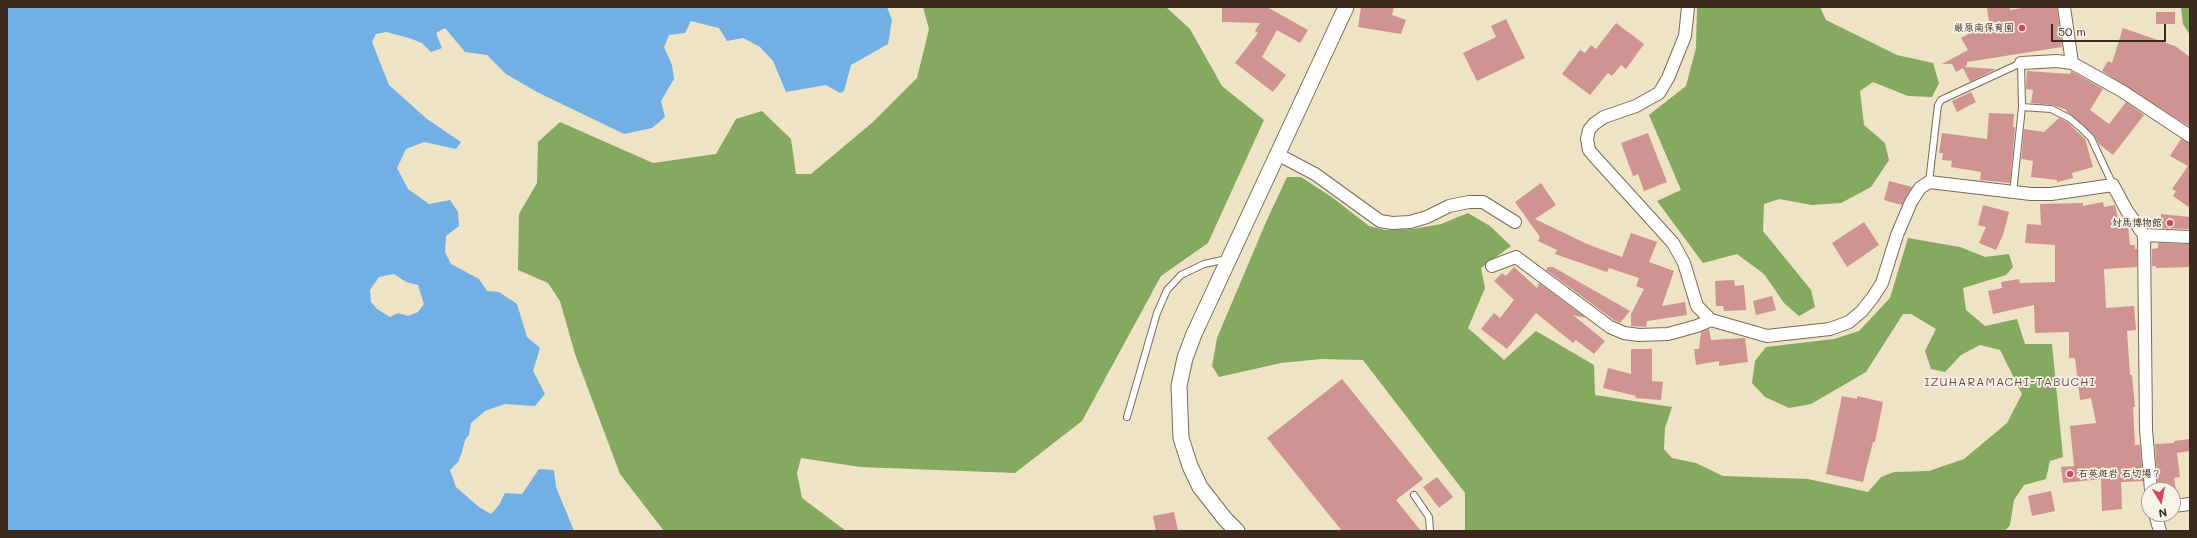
<!DOCTYPE html>
<meta charset="utf-8">
<style>
body{margin:0}
#map{position:relative;width:2197px;height:538px;overflow:hidden;background:#eee3c5;font-family:Mali,sans-serif}
canvas{display:block}
.frame{position:absolute;inset:0;border:8px solid #3b2a1e;pointer-events:none}
.north{position:absolute;left:2141px;top:482px;width:40px;height:40px;box-sizing:border-box;background:#f7f3e8;border:1px solid #aca397;border-radius:50%;rotate:170deg;font-size:11px;font-weight:700;line-height:16px;text-align:center;color:#3b2a1e}
.north::after{content:'';display:block;margin:auto;width:14px;height:18px;background:#d1495b;clip-path:polygon(50% 0,100% 100%,50% 72%,0 100%)}
.scale{position:absolute;left:2051px;top:24px;width:115px;height:18px;box-sizing:border-box;border:2px solid #3b2a1e;border-top:0;padding-left:5px;font-size:12px;line-height:14px;white-space:nowrap;color:#3b2a1e;-webkit-text-stroke:3px #f7f3e8;paint-order:stroke}
</style>
<div id="map">
<canvas width="2197" height="538"></canvas>
<div class="frame"></div>
<div class="north">N</div>
<div class="scale">50 m</div>
</div>
<script>
const c = document.querySelector('canvas').getContext('2d');
c.lineJoin = 'round';
function fill(path, color) {
  c.fillStyle = color;
  c.fill(path, 'evenodd');
}
function poly(rows) {
  const path = new Path2D();
  for (const r of rows) {
    path.moveTo(r[0], r[1]);
    for (let i = 2; i < r.length; i += 2) path.lineTo(r[i], r[i + 1]);
  }
  return path;
}
function trace(path, color, width, dash) {
  c.strokeStyle = color;
  c.lineWidth = width;
  c.lineCap = dash ? 'butt' : 'round';
  c.setLineDash(dash || []);
  c.stroke(path);
}
function drawText(font, color, halo, rows, align = 'center') {
  c.font = font + ' Mali,"Klee One",sans-serif';
  c.lineWidth = 3.5;
  c.setLineDash([]);
  c.textBaseline = 'middle';
  c.strokeStyle = halo;
  c.fillStyle = color;
  for (const [text, x, y, turn = 0] of rows) {
    c.save();
    c.translate(x, y);
    c.rotate((+turn || 0) * Math.PI / 180);
    c.textAlign = isNaN(turn) ? turn : align;
    if (halo) c.strokeText(text, 0, 0);
    c.fillText(text, 0, 0);
    c.restore();
  }
}
fill(poly([
 [923,7,1166,7,1190,29,1222,86,1264,120,1208,243,1161,276,1082,421,1015,473,860,467,801,458,797,473,802,498,846,531,664,531,620,474,575,354,560,301,548,283,518,270,519,214,537,183,538,142,560,122,653,163,716,154,736,119,762,111,791,139,796,174,811,174,873,122,917,78,929,29],
 [1697,7,1820,7,1826,20,1897,55,1933,63,1939,83,1932,97,1908,96,1873,82,1860,91,1864,125,1885,143,1889,160,1871,187,1841,203,1812,205,1779,199,1764,204,1763,231,1811,290,1815,307,1799,316,1784,303,1764,274,1737,254,1703,263,1657,201,1681,190,1649,115,1686,86,1696,48],
 [2181,7,2190,7,2190,35,2183,24],
 [1287,177,1301,177,1333,198,1369,226,1385,230,1413,229,1441,224,1468,213,1490,226,1511,246,1481,268,1485,288,1468,328,1504,360,1536,331,1594,365,1595,395,1672,407,1665,428,1664,449,1672,458,1696,463,1723,476,1808,479,1868,492,1881,477,1894,472,1929,471,1964,459,2007,423,2022,394,2000,350,1980,345,1961,355,1945,372,1931,369,1925,351,1936,329,1911,314,1903,314,1866,372,1811,404,1789,408,1765,397,1752,383,1755,361,1766,347,1834,339,1859,331,1890,298,1908,238,1960,247,1985,257,2009,254,2013,267,2006,275,1963,288,1966,310,1985,326,2017,319,2025,344,2052,344,2063,457,2050,461,2046,479,2024,485,2014,500,2010,525,2005,531,1465,531,1465,493,1363,360,1321,359,1281,363,1219,377,1212,366,1217,338,1266,222]
]), '#84a95f');
fill(poly([
 [7,7,887,7,892,20,888,44,851,65,844,91,840,93,826,85,786,92,773,61,760,47,743,38,727,41,719,28,691,21,685,33,669,35,664,47,672,65,674,79,661,101,665,117,652,128,624,134,537,92,506,74,487,55,465,52,445,28,436,33,442,48,431,52,422,43,409,38,386,32,376,34,372,42,389,85,427,119,461,142,456,149,424,142,406,149,397,168,408,189,429,204,450,200,458,212,459,226,446,236,445,252,451,264,479,279,487,291,499,292,517,304,527,337,540,348,533,371,545,394,535,406,505,404,485,411,471,423,469,435,465,440,462,452,458,462,450,470,456,487,479,507,491,514,499,505,505,493,522,494,539,469,554,470,556,487,574,531,7,531],
 [394,274,406,282,418,285,424,304,418,312,408,316,398,313,390,317,377,309,371,302,370,290,379,277]
]), '#72afe4');
fill(poly([
 [1222,7,1267,7,1308,30,1300,43,1277,30,1262,57,1286,75,1273,92,1235,63,1258,33,1255,31,1260,23,1222,22],
 [1361,7,1394,7,1392,15,1406,20,1401,34,1358,27],
 [1987,7,2010,7,2010,10,2028,7,2057,7,2062,47,1967,62,1967,65,1965,67,1996,69,1970,82,1963,68,1956,72,1952,64,1942,64,1968,50,1961,38,1989,23],
 [2156,12,2175,12,2175,24,2156,24],
 [1506,19,1525,58,1477,81,1463,53,1496,37,1491,26],
 [1616,23,1644,44,1626,69,1621,65,1612,76,1608,73,1590,95,1562,74,1580,50,1585,53,1591,45,1596,49],
 [2123,28,2175,46,2190,57,2190,127,2102,71,2108,61,2112,63],
 [2027,71,2070,74,2071,71,2103,89,2090,110,2109,124,2126,102,2144,115,2113,155,2099,144,2094,135,2066,111,2067,110,2052,105,2031,103,2033,90,2026,89],
 [1971,92,1976,102,1957,112,1952,101],
 [1989,113,2014,114,2013,127,2015,127,2010,183,1980,180,1981,172,1951,167,1952,161,1942,160,1943,153,1939,153,1942,133,1987,139],
 [2059,118,2067,122,2085,139,2093,167,2072,173,2073,178,2057,182,2057,180,2031,177,2033,161,2022,159,2021,163,2024,129,2044,132],
 [1648,133,1667,182,1644,191,1638,174,1633,176,1621,143],
 [2181,139,2190,143,2190,208,2173,196,2176,191,2172,189,2188,166,2170,156],
 [1889,181,1912,187,1902,205,1884,200],
 [1541,183,1556,205,1535,219,1587,244,1622,257,1631,233,1657,242,1649,262,1674,271,1662,306,1685,302,1687,315,1647,321,1646,327,1631,326,1631,314,1644,289,1636,286,1639,278,1609,268,1607,272,1555,254,1557,250,1538,241,1540,237,1515,202],
 [2103,202,2104,207,2115,205,2119,223,2126,222,2128,226,2130,245,2135,245,2135,249,2137,249,2137,267,2104,269,2106,308,2134,306,2136,330,2127,331,2130,375,2132,375,2135,407,2133,407,2135,445,2140,445,2143,481,2121,482,2122,509,2102,511,2101,479,2063,483,2061,467,2074,466,2070,426,2096,423,2091,398,2080,400,2075,358,2069,358,2069,332,2035,333,2034,305,1993,314,1988,291,2002,288,2001,282,2019,279,2020,283,2055,282,2055,245,2025,243,2027,224,2041,225,2040,204,2083,203,2083,206],
 [1983,205,2009,212,2003,235,1996,250,1979,243,1986,227,1978,225],
 [2161,214,2190,217,2190,229,2160,228],
 [1864,222,1879,245,1847,267,1832,243],
 [2158,243,2190,244,2190,267,2156,268,2156,266,2152,266,2152,249,2158,248],
 [1514,267,1537,288,1539,283,1586,318,1573,315,1605,341,1594,354,1576,340,1573,343,1536,313,1507,349,1481,329,1494,313,1500,318,1514,300,1494,281,1502,273,1506,276],
 [1548,267,1553,267,1630,311,1620,323,1614,320,1546,270],
 [1734,280,1735,286,1744,285,1746,310,1724,311,1723,306,1716,306,1715,281],
 [1772,296,1776,310,1756,315,1753,301],
 [1709,329,1711,340,1745,338,1748,362,1719,366,1719,361,1696,365,1694,349,1699,349,1701,332],
 [1631,349,1652,349,1652,381,1663,382,1661,400,1635,398,1636,396,1603,388,1608,368,1631,374],
 [1342,379,1423,479,1396,500,1421,531,1342,531,1267,438],
 [1842,396,1857,399,1857,396,1883,402,1875,442,1873,442,1863,482,1826,474],
 [2190,439,2190,451,2177,453,2180,477,2174,478,2176,490,2158,490,2155,444,2174,443,2174,441],
 [1437,477,1453,497,1439,508,1423,487],
 [2051,491,2055,511,2032,516,2028,496],
 [1174,512,1178,531,1156,531,1153,516]
]), '#cf9391');
const service = poly([
 [2022,107,2051,109,2069,118,2081,128,2091,138,2113,185],
 [1929,182,1938,105,1941,100,2021,63,2022,107,2013,193],
 [1127,417,1157,313,1167,290,1181,275,1204,264,1227,259],
 [1414,495,1429,517,1430,531]
]);
const minor = poly([
 [1688,7,1685,36,1668,78,1659,93,1636,106,1604,117,1594,124,1589,130,1587,139,1589,150,1594,156,1673,243,1684,263,1697,306,1711,320,1767,336,1830,329,1849,322,1862,311,1873,297,1882,283,1897,235,1911,202,1920,188,1929,182,2031,194,2051,194,2113,185,2127,211,2144,235,2146,429,2151,490],
 [2064,7,2072,63],
 [2021,63,2057,61,2072,63,2122,91,2190,136],
 [1277,154,1315,174,1380,221,1392,223,1410,222,1427,217,1449,206,1469,202,1483,202,1515,222],
 [2144,235,2190,237],
 [1492,266,1516,257,1610,327,1624,333,1639,335,1668,334,1697,326,1711,320],
 [2173,506,2190,504],
 [2155,514,2160,531]
]);
const tertiary = poly([
 [1237,531,1225,519,1200,487,1190,466,1181,438,1179,386,1185,358,1194,334,1346,7]
]);
trace(service, '#7a6b58', 8);
trace(minor, '#7a6b58', 14);
trace(tertiary, '#7a6b58', 17);
trace(service, '#fff', 6);
trace(minor, '#fff', 12);
trace(tertiary, '#fff', 15);
for (const [x, y, r, color] of [
 [2022,28,4,"#d1495b"],
 [2170,223,4,"#d1495b"],
 [2070,474,4,"#d1495b"]
]) {
  const dot = new Path2D();
  dot.arc(x, y, r, 0, 2 * Math.PI);
  c.fillStyle = color;
  c.fill(dot);
  trace(dot, '#f7f3e8', 1.5);
}
drawText('bold 10px', '#3b2a1e', '#f7f3e8', [
 ["厳原南保育園",2014,28],
 ["対馬博物館",2162,223],
 ["石英斑岩 石切場？",2078,474,"left"]
], 'right');
c.letterSpacing = '1px';
drawText('12px', '#6f4f46', '#f7f3e8', [
 ["IZUHARAMACHI-TABUCHI",2010,382]
]);
c.letterSpacing = '0px';
</script>
